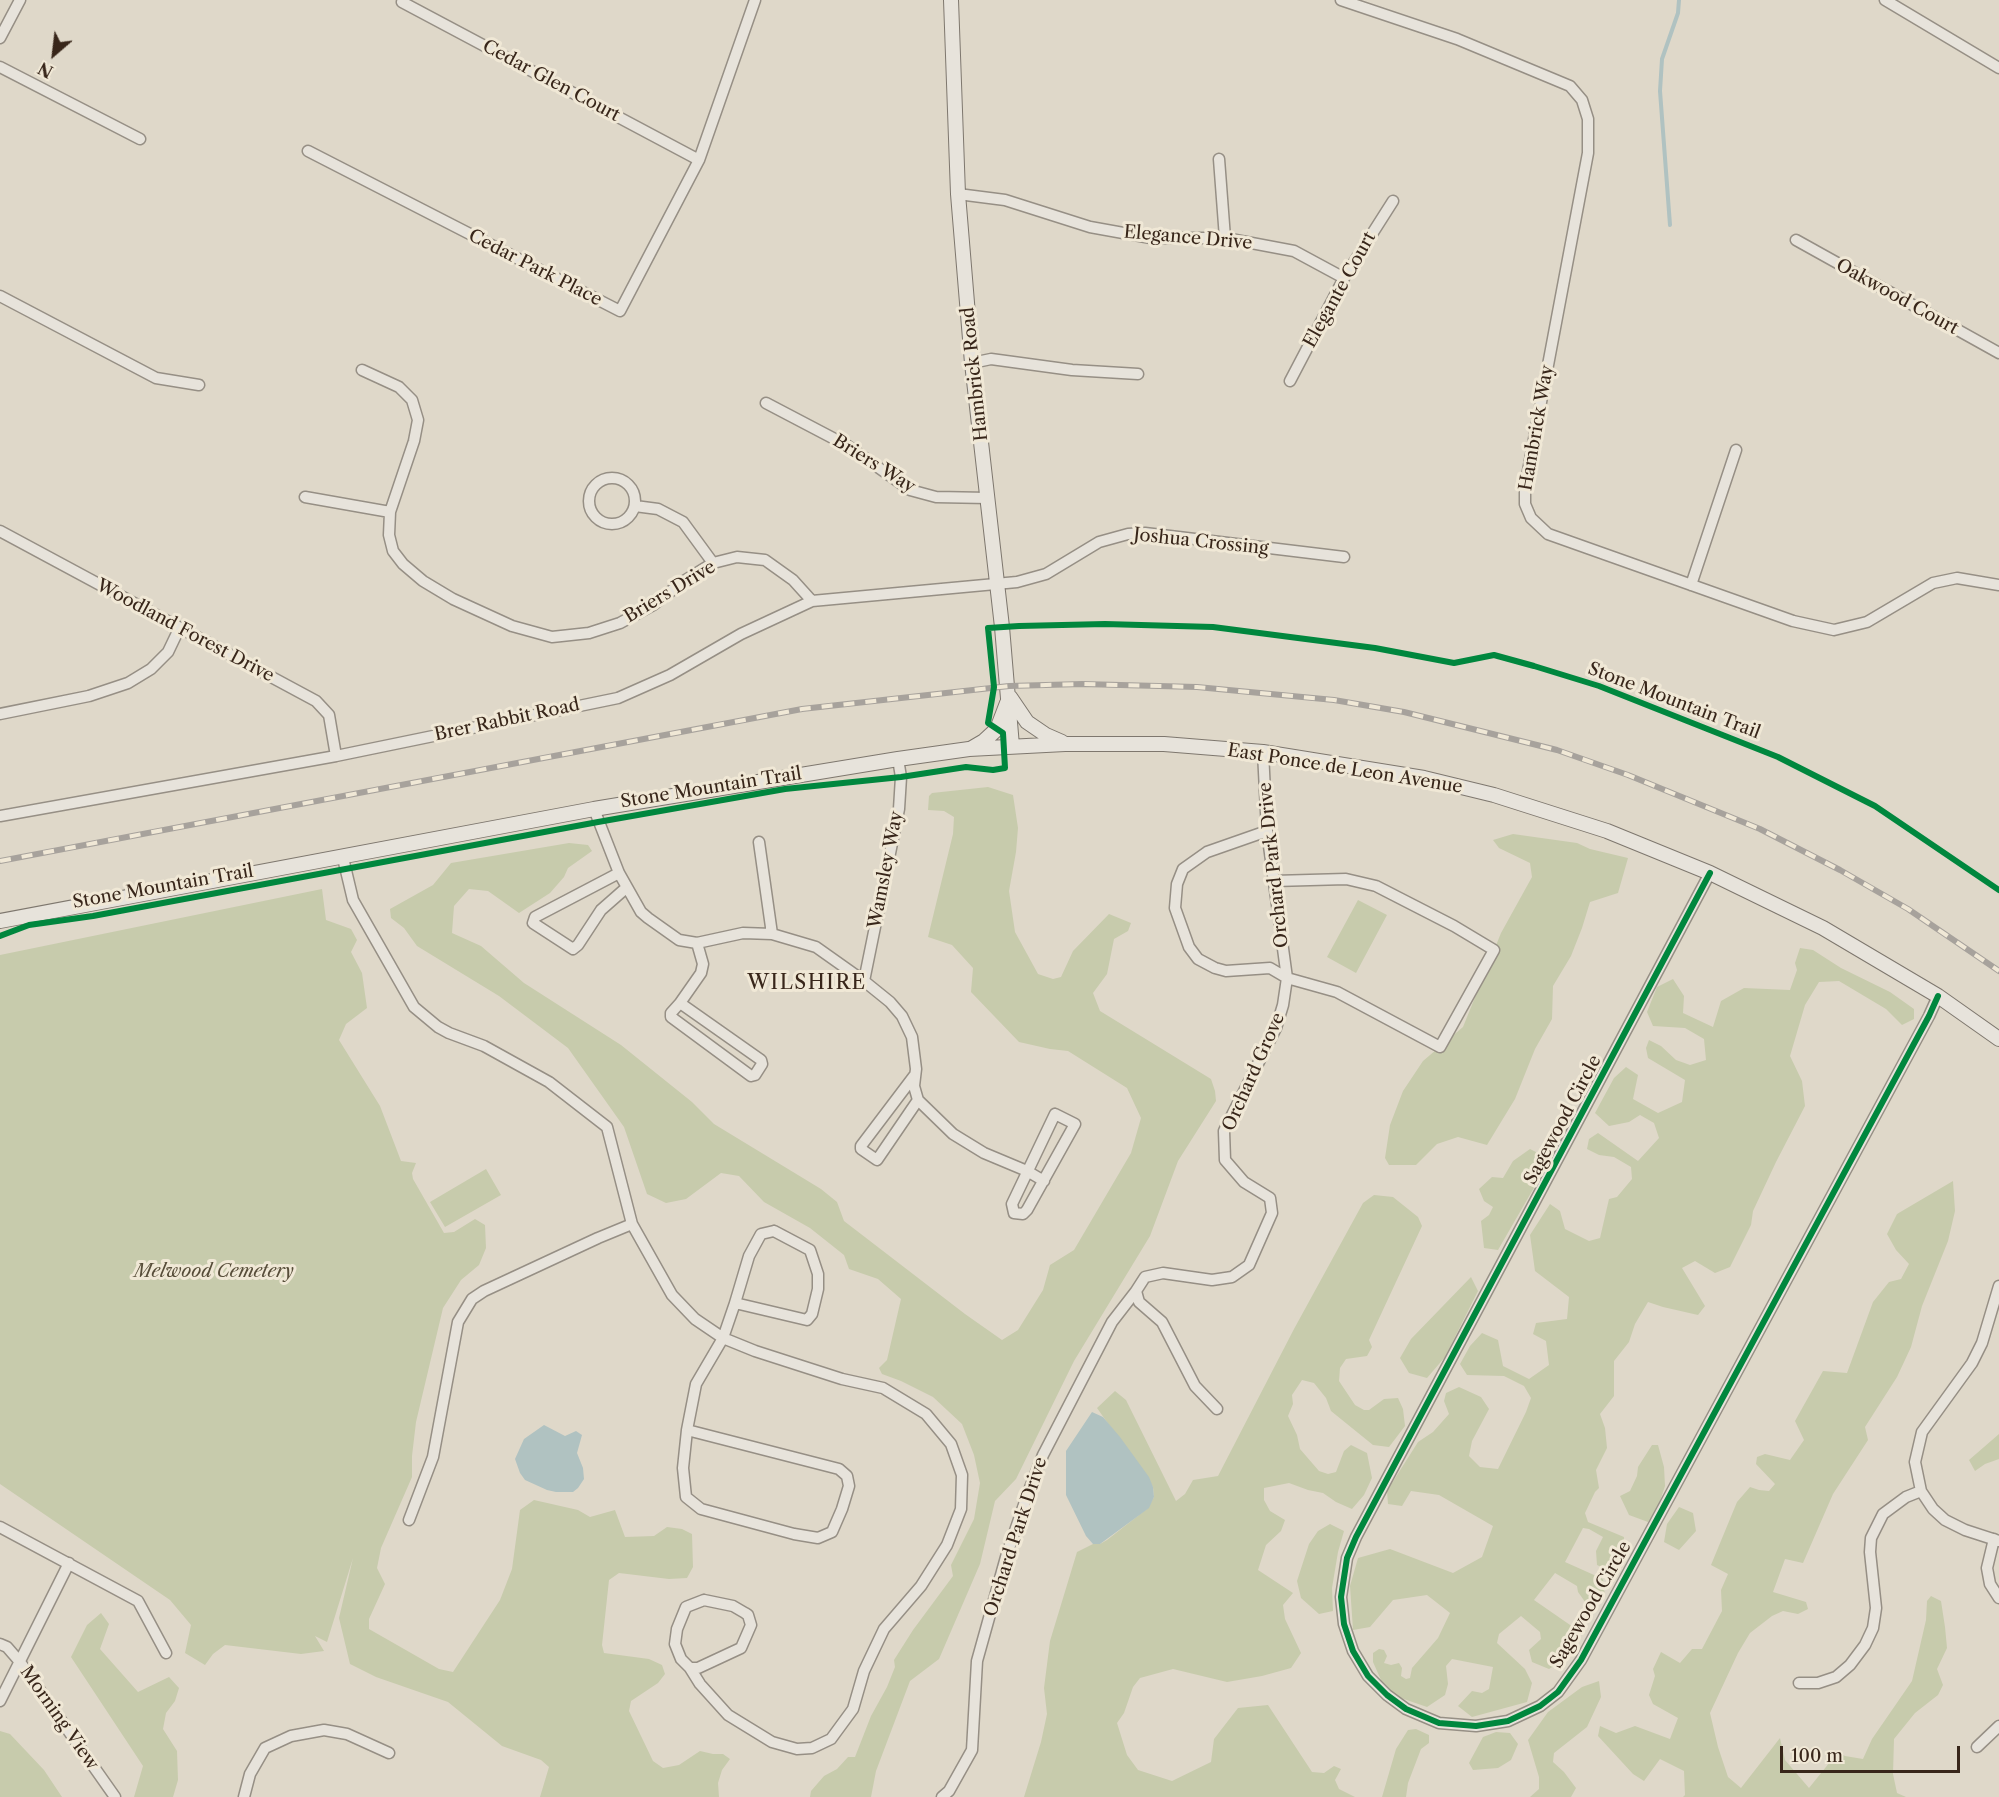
<!DOCTYPE html>
<style>
body{margin:0}
#map{position:relative;width:1999px;height:1797px;overflow:hidden;background:#dfd8c9;font-family:"Libre Caslon Text",serif}
canvas{display:block}
.north{position:absolute;left:24px;top:24px;width:60px;height:60px;-webkit-text-stroke:4px #f0e8d6;paint-order:stroke;rotate:208deg;font-size:16px;font-weight:700;line-height:24px;text-align:center;color:#38261a}
.north::after{content:'';display:block;margin:auto;width:21px;height:27px;background:#38261a;clip-path:polygon(50% 0,100% 100%,50% 72%,0 100%)}
.scale{position:absolute;left:1780px;top:1746px;width:180px;height:27px;box-sizing:border-box;border:3px solid #38261a;border-top:0;padding-left:8px;font-size:18px;line-height:21px;white-space:nowrap;color:#38261a;-webkit-text-stroke:4px #f0e8d6;paint-order:stroke}
</style>
<div id="map">
<canvas width="1999" height="1797"></canvas>
<div class="north">N</div>
<div class="scale">100 m</div>
</div>
<script>
const c = document.querySelector('canvas').getContext('2d');
c.lineJoin = 'round';
function fill(path, color) {
  c.fillStyle = color;
  c.fill(path, 'evenodd');
}
function poly(rows) {
  const path = new Path2D();
  for (const r of rows) {
    if (r.length === 3) {
      path.moveTo(r[0] + r[2], r[1]);
      path.arc(r[0], r[1], r[2], 0, 2 * Math.PI);
      continue;
    }
    path.moveTo(r[0], r[1]);
    for (let i = 2; i < r.length; i += 2) path.lineTo(r[i], r[i + 1]);
  }
  return path;
}
function trace(path, color, width, dash) {
  c.strokeStyle = color;
  c.lineWidth = width;
  c.lineCap = dash ? 'butt' : 'round';
  c.setLineDash(dash || []);
  c.stroke(path);
}
function drawText(font, color, halo, rows, align = 'center') {
  c.font = font + ' "Libre Caslon Text",serif';
  c.lineWidth = 6;
  c.setLineDash([]);
  c.textBaseline = 'middle';
  c.strokeStyle = halo;
  c.fillStyle = color;
  for (const [text, x, y, turn = 0] of rows) {
    c.save();
    c.translate(x, y);
    c.rotate((+turn || 0) * Math.PI / 180);
    c.textAlign = isNaN(turn) ? turn : align;
    if (halo) c.strokeText(text, 0, 0);
    c.fillText(text, 0, 0);
    c.restore();
  }
}
fill(poly([
 [988,787,1013,795,1018,828,1016,852,1009,891,1015,932,1038,974,1053,979,1061,977,1073,951,1109,914,1131,923,1128,931,1114,939,1107,974,1093,993,1100,1011,1211,1079,1215,1091,1216,1101,1178,1161,1150,1236,1074,1361,1016,1479,995,1501,980,1564,939,1659,910,1681,876,1771,871,1797,810,1797,811,1791,824,1776,837,1769,848,1757,855,1757,871,1716,887,1687,895,1667,894,1660,913,1630,953,1576,951,1565,974,1519,980,1483,974,1455,962,1424,933,1397,901,1381,882,1374,879,1368,887,1360,901,1299,878,1279,849,1269,844,1255,810,1228,764,1202,739,1176,721,1173,686,1199,666,1203,647,1194,624,1127,568,1048,499,996,417,946,404,928,391,918,390,909,433,885,451,863,569,843,588,845,592,851,568,868,564,877,550,893,519,913,488,891,469,889,454,906,452,933,481,946,524,983,621,1045,692,1102,714,1124,821,1189,837,1202,844,1221,965,1314,1002,1340,1018,1330,1043,1290,1050,1265,1074,1250,1131,1153,1141,1118,1127,1088,1068,1051,1050,1049,1019,1042,971,992,973,968,952,945,928,937,953,834,954,817,944,811,928,810,929,796,932,793],
 [1513,834,1577,843,1590,849,1628,858,1618,893,1590,902,1582,928,1571,956,1553,986,1552,1019,1535,1049,1515,1099,1487,1145,1458,1137,1437,1144,1416,1165,1389,1165,1385,1158,1390,1125,1403,1091,1423,1061,1463,1027,1501,933,1532,877,1530,863,1499,848,1493,840],
 [322,889,326,920,351,929,357,940,351,952,362,973,367,1008,346,1024,339,1040,380,1106,401,1161,416,1163,412,1173,413,1179,444,1233,454,1232,475,1219,485,1225,486,1248,479,1265,461,1280,443,1308,416,1422,412,1456,412,1477,381,1548,377,1568,385,1584,369,1619,369,1629,439,1669,453,1672,500,1600,512,1569,520,1510,534,1500,578,1510,590,1517,615,1510,625,1537,654,1536,667,1527,682,1529,692,1534,693,1567,687,1578,669,1579,619,1573,609,1580,602,1645,604,1653,649,1659,662,1665,665,1674,658,1683,631,1701,629,1711,653,1761,663,1768,679,1765,700,1751,713,1754,723,1754,730,1759,722,1770,718,1783,719,1797,540,1797,549,1767,541,1760,502,1746,448,1702,376,1677,350,1664,339,1618,353,1558,327,1642,315,1636,324,1651,301,1654,225,1645,213,1654,205,1665,185,1653,191,1625,170,1600,0,1484,0,955],
 [1358,900,1387,915,1356,973,1327,957],
 [1800,948,1813,950,1841,968,1890,992,1914,1009,1914,1019,1902,1025,1886,1009,1839,981,1819,982,1805,1005,1790,1056,1802,1081,1805,1106,1776,1162,1753,1211,1751,1225,1730,1267,1715,1273,1695,1261,1682,1268,1705,1306,1698,1315,1663,1307,1648,1302,1635,1324,1629,1342,1614,1361,1614,1396,1600,1414,1605,1428,1607,1448,1596,1470,1599,1488,1595,1492,1585,1513,1588,1522,1624,1537,1623,1559,1610,1571,1597,1565,1596,1551,1603,1537,1589,1529,1583,1528,1565,1562,1603,1579,1605,1596,1588,1606,1578,1592,1577,1586,1555,1573,1534,1600,1573,1627,1578,1635,1570,1656,1549,1669,1532,1662,1529,1650,1541,1639,1540,1632,1521,1616,1499,1634,1497,1643,1525,1669,1532,1683,1527,1702,1472,1717,1458,1706,1472,1691,1482,1693,1489,1689,1493,1667,1452,1659,1446,1666,1448,1684,1445,1695,1427,1707,1398,1697,1381,1680,1373,1662,1373,1653,1379,1649,1384,1650,1387,1656,1384,1663,1391,1665,1399,1663,1402,1668,1401,1676,1406,1679,1410,1678,1412,1668,1438,1638,1450,1613,1427,1595,1393,1600,1370,1627,1353,1630,1350,1586,1358,1558,1390,1549,1453,1573,1482,1557,1493,1526,1439,1495,1411,1491,1402,1506,1388,1504,1387,1491,1418,1442,1433,1432,1449,1414,1444,1401,1446,1393,1459,1387,1481,1397,1489,1409,1472,1441,1469,1456,1480,1467,1498,1469,1526,1412,1531,1398,1524,1386,1504,1376,1467,1375,1460,1364,1470,1346,1482,1333,1498,1340,1503,1366,1529,1379,1549,1365,1546,1341,1533,1334,1536,1323,1567,1319,1569,1297,1535,1271,1530,1235,1550,1204,1560,1211,1565,1229,1589,1241,1600,1238,1609,1199,1617,1197,1632,1179,1631,1167,1614,1157,1599,1155,1587,1149,1589,1139,1598,1133,1638,1161,1659,1138,1654,1123,1640,1115,1629,1122,1609,1126,1595,1113,1614,1078,1626,1067,1638,1075,1633,1099,1658,1113,1682,1102,1685,1080,1648,1058,1646,1048,1649,1040,1661,1046,1676,1060,1690,1065,1706,1060,1704,1039,1685,1028,1653,1026,1647,1012,1657,987,1673,979,1684,996,1683,1013,1713,1027,1721,1001,1744,988,1790,990,1797,970,1795,963],
 [1530,1149,1544,1156,1539,1179,1498,1250,1484,1248,1481,1221,1489,1215,1493,1207,1484,1201,1479,1189,1492,1177,1503,1178,1513,1161],
 [486,1169,501,1195,445,1227,430,1202],
 [1953,1181,1955,1211,1948,1241,1922,1306,1911,1347,1897,1377,1865,1427,1868,1440,1833,1494,1803,1563,1785,1559,1773,1592,1806,1602,1808,1609,1798,1614,1783,1611,1772,1616,1750,1633,1738,1653,1710,1713,1718,1747,1728,1777,1741,1788,1780,1738,1785,1760,1809,1788,1838,1752,1845,1756,1863,1759,1872,1739,1912,1681,1926,1620,1927,1601,1931,1596,1941,1601,1945,1627,1947,1648,1937,1669,1943,1685,1938,1695,1915,1713,1894,1739,1893,1774,1897,1793,1906,1797,1683,1797,1685,1795,1684,1771,1660,1759,1644,1781,1633,1774,1598,1736,1600,1726,1616,1733,1635,1726,1670,1739,1678,1718,1653,1704,1649,1695,1655,1676,1653,1669,1661,1652,1680,1663,1692,1649,1702,1649,1722,1611,1721,1590,1728,1574,1711,1565,1737,1502,1750,1487,1759,1490,1769,1491,1775,1484,1756,1464,1757,1457,1765,1454,1790,1460,1804,1440,1795,1421,1823,1371,1847,1373,1873,1302,1889,1282,1901,1279,1909,1264,1896,1250,1887,1234,1897,1214],
 [1374,1195,1393,1197,1418,1217,1422,1226,1369,1340,1372,1347,1367,1356,1346,1359,1340,1368,1339,1381,1355,1405,1364,1410,1369,1410,1384,1399,1398,1398,1403,1409,1405,1426,1389,1447,1373,1445,1331,1411,1326,1398,1314,1383,1302,1380,1292,1395,1293,1404,1288,1416,1297,1435,1300,1449,1319,1471,1328,1474,1336,1472,1344,1451,1351,1445,1367,1453,1372,1478,1364,1495,1352,1509,1336,1502,1323,1493,1308,1490,1289,1483,1264,1488,1264,1500,1270,1511,1285,1520,1281,1531,1266,1545,1258,1570,1293,1593,1283,1605,1285,1619,1301,1653,1291,1668,1262,1676,1227,1682,1173,1669,1140,1678,1133,1687,1124,1713,1117,1723,1127,1755,1138,1770,1172,1781,1211,1762,1214,1739,1238,1708,1268,1705,1312,1772,1324,1773,1334,1766,1341,1769,1335,1780,1339,1789,1355,1797,1024,1797,1041,1742,1047,1714,1044,1688,1050,1641,1077,1552,1093,1544,1100,1544,1107,1540,1148,1508,1154,1497,1153,1487,1097,1408,1115,1391,1126,1400,1176,1501,1185,1494,1193,1480,1218,1476,1294,1329,1363,1203],
 [1471,1277,1478,1291,1445,1357,1427,1378,1409,1373,1400,1358,1411,1339],
 [1999,1434,1999,1459,1985,1464,1975,1471,1969,1460],
 [1652,1445,1658,1445,1664,1467,1665,1486,1658,1507,1648,1522,1629,1515,1620,1496,1630,1491,1637,1476,1638,1467],
 [1679,1507,1693,1513,1696,1531,1679,1550,1664,1542,1667,1524],
 [1330,1524,1344,1531,1338,1552,1332,1588,1333,1611,1319,1614,1301,1598,1297,1581,1309,1544,1318,1531],
 [101,1613,109,1624,100,1649,138,1692,169,1677,179,1688,175,1701,166,1713,163,1729,177,1751,178,1780,173,1797,134,1797,143,1766,71,1657,87,1625],
 [1599,1681,1601,1697,1587,1727,1554,1753,1553,1762,1564,1772,1576,1788,1571,1797,1530,1797,1539,1789,1539,1777,1528,1740,1548,1712,1582,1687],
 [1416,1729,1429,1735,1429,1743,1421,1749,1408,1783,1406,1797,1382,1797,1396,1749,1408,1730],
 [0,1731,10,1734,44,1770,62,1797,0,1797],
 [1496,1732,1510,1733,1518,1744,1511,1760,1498,1768,1473,1770,1469,1763,1483,1737]
]), '#c7cbac');
fill(poly([
 [1092,1412,1103,1417,1120,1437,1149,1477,1153,1487,1154,1497,1149,1508,1100,1544,1093,1544,1086,1536,1066,1495,1066,1451],
 [544,1425,565,1436,576,1431,582,1435,577,1453,583,1468,584,1479,578,1488,573,1492,556,1492,547,1490,525,1480,520,1473,515,1459,524,1439]
]), '#b0c2c1');
trace(poly([
 [1670,225,1660,91,1662,59,1678,13,1679,0]
]), '#b0c2c1', 4);
const street = poly([
 [1341,0,1457,39,1570,86,1582,100,1588,119,1588,153,1525,487,1525,504,1531,518,1548,534,1793,621,1834,630,1867,622,1933,583,1957,578,1999,585],
 [1885,0,1999,68],
 [402,2,699,160],
 [0,38,20,0],
 [0,67,140,139],
 [308,151,620,311,699,160,755,0],
 [1219,159,1225,238],
 [958,194,1005,200,1090,227,1151,238,1225,238,1294,251,1344,278],
 [1796,240,1999,353],
 [0,296,156,378,199,385],
 [972,363,991,359,1072,370,1138,374],
 [362,370,399,387,412,400,418,420,414,441,390,512,389,535,393,551,403,564,423,581,453,599,512,626,552,637,589,633,620,623,653,605,684,581,713,563,737,557,765,560,793,580,812,601],
 [1290,381,1344,278,1393,201],
 [766,403,848,446,910,490,936,497,988,498],
 [612,501,23],
 [305,497,390,512],
 [635,506,658,509,683,522,713,563],
 [0,531,316,701,329,715,336,756],
 [1691,585,1736,450],
 [0,714,89,696,128,683,151,669,168,652,179,629],
 [594,809,619,873,641,912,648,918,679,940,697,943,743,933,772,934,816,947,864,981,890,1002,902,1016,912,1037,916,1069,914,1086,918,1100,953,1134,984,1153,1027,1171,1044,1181],
 [0,816,336,756,618,698,670,675,741,634,812,601,1017,582,1046,574,1099,542,1128,534,1145,533,1344,557],
 [1267,831,1207,852,1183,869,1177,884,1175,908,1189,947,1198,959,1215,968,1226,971,1270,968,1287,978,1337,992,1440,1047,1494,950,1454,926,1376,886,1346,879,1274,881],
 [759,842,772,934],
 [343,858,353,900,414,1007,438,1027,449,1033,484,1046,549,1082,607,1127,632,1224,672,1295,695,1319,723,1338,755,1351,842,1379,883,1388,926,1414,951,1444,962,1475,961,1509,947,1545,921,1586,884,1629,864,1671,853,1709,831,1739,812,1748,797,1749,772,1742,728,1715,700,1684,690,1668],
 [619,873,535,917,533,923,573,949,578,945,601,910,626,888],
 [1710,873,1356,1537,1347,1558,1341,1597,1344,1624,1353,1651,1368,1676,1387,1695,1406,1709,1439,1723,1476,1726,1508,1721,1540,1706,1558,1692,1581,1660,1929,1016,1938,996],
 [864,981,899,809,901,777,898,759],
 [680,1003,671,1013,671,1017,751,1076,755,1075,762,1064,761,1060,680,1003,701,973,703,964,697,943],
 [914,1076,861,1146,861,1149,877,1160,918,1100],
 [1055,1114,1075,1124,1027,1210,1023,1214,1014,1213,1012,1204,1055,1114],
 [774,1231,810,1250,818,1274,818,1289,812,1314,807,1320,735,1303,749,1256,761,1234,774,1231],
 [1999,1286,1982,1343,1972,1363,1922,1432,1915,1462,1921,1491,1933,1509,1945,1520,1965,1530,1999,1541],
 [1217,1409,1195,1386,1162,1322,1139,1302,1136,1291,1145,1277,1163,1273,1212,1280,1232,1277,1249,1265,1272,1213,1270,1198,1244,1182,1225,1160,1224,1131,1276,1028,1283,1005,1287,978,1267,831,1263,752],
 [687,1430,839,1469,847,1476,849,1486,842,1509,832,1532,818,1538,794,1534,701,1509,686,1497,683,1468,687,1430],
 [687,1430,696,1384,723,1338,735,1303],
 [409,1520,433,1457,458,1322,472,1299,484,1291,598,1238,632,1224],
 [0,1527,138,1601,166,1653],
 [1994,1539,1987,1568,1990,1584,1999,1598],
 [704,1600,733,1606,745,1613,748,1615,751,1625,741,1648,698,1668,690,1668,681,1659,675,1644,677,1629,686,1607,704,1600],
 [0,1644,7,1647,20,1662,115,1797],
 [1799,1683,1818,1683,1836,1677,1850,1665,1865,1645,1873,1628,1876,1608,1870,1552,1871,1538,1883,1514,1906,1497,1921,1491],
 [0,1701,69,1563],
 [1977,1747,1999,1726],
 [244,1797,250,1774,265,1748,291,1736,324,1730,347,1734,389,1753],
 [942,1797,949,1791,972,1750,977,1661,1006,1557,1028,1493,1043,1455,1112,1322,1136,1291]
]);
const secondary = poly([
 [951,0,958,194,972,363,1002,627,1012,746],
 [1010,697,1027,722,1046,735,1062,742],
 [972,748,984,741,997,729,1007,703],
 [0,921,594,809,898,759,969,749,1065,744,1164,744,1263,752,1424,778,1494,795,1607,831,1710,873,1823,928,1938,996,1999,1039]
]);
trace(street, '#968f85', 13);
trace(secondary, '#7e776e', 16);
trace(street, '#e7e3db', 10);
trace(secondary, '#e7e3db', 14);
const rail = poly([
 [0,861,802,709,1009,686,1082,684,1197,687,1334,700,1404,712,1557,750,1628,775,1760,829,1840,870,1908,909,1999,971]
]);
trace(rail, '#a7a29c', 6);
trace(rail, '#f0e8d6', 4, [11]);
trace(poly([
 [1710,873,1356,1537,1347,1558,1341,1597,1344,1624,1353,1651,1368,1676,1387,1695,1406,1709,1439,1723,1476,1726,1508,1721,1540,1706,1558,1692,1581,1660,1929,1016,1938,996],
 [0,936,29,925,93,916,598,822,785,789,901,777,966,767,993,770,1005,768,1003,733,988,723,994,687,988,628,1019,626,1105,624,1213,627,1375,648,1454,663,1494,655,1534,666,1599,686,1778,757,1875,806,1999,890]
]), '#00873e', 6);
drawText('18px', '#38261a', '#f0e8d6', [
 ["Cedar Glen Court",551,81,28],
 ["Elegance Drive",1188,238,5],
 ["Cedar Park Place",535,268,27],
 ["Elegante Court",1340,290,-61],
 ["Oakwood Court",1897,297,29],
 ["Hambrick Road",975,374,-96],
 ["Hambrick Way",1537,428,-80],
 ["Briers Way",874,464,32],
 ["Joshua Crossing",1201,542,6],
 ["Briers Drive",670,592,-31],
 ["Woodland Forest Drive",185,631,28],
 ["Stone Mountain Trail",1674,701,21],
 ["Brer Rabbit Road",507,720,-12],
 ["East Ponce de Leon Avenue",1345,769,9],
 ["Stone Mountain Trail",711,788,-9],
 ["Orchard Park Drive",1274,865,-96],
 ["Wamsley Way",886,870,-79],
 ["Stone Mountain Trail",163,887,-10],
 ["Orchard Grove",1254,1072,-66],
 ["Sagewood Circle",1563,1120,-62],
 ["Orchard Park Drive",1016,1537,-72],
 ["Sagewood Circle",1591,1605,-60],
 ["Morning View",59,1718,55]
]);
drawText('italic 18px', '#574d39', '#f0e8d6', [
 ["Melwood Cemetery",214,1272]
]);
c.letterSpacing = '1.5px';
drawText('20px', '#38261a', '#f0e8d6', [
 ["WILSHIRE",807,983]
]);
c.letterSpacing = '0px';
</script>
